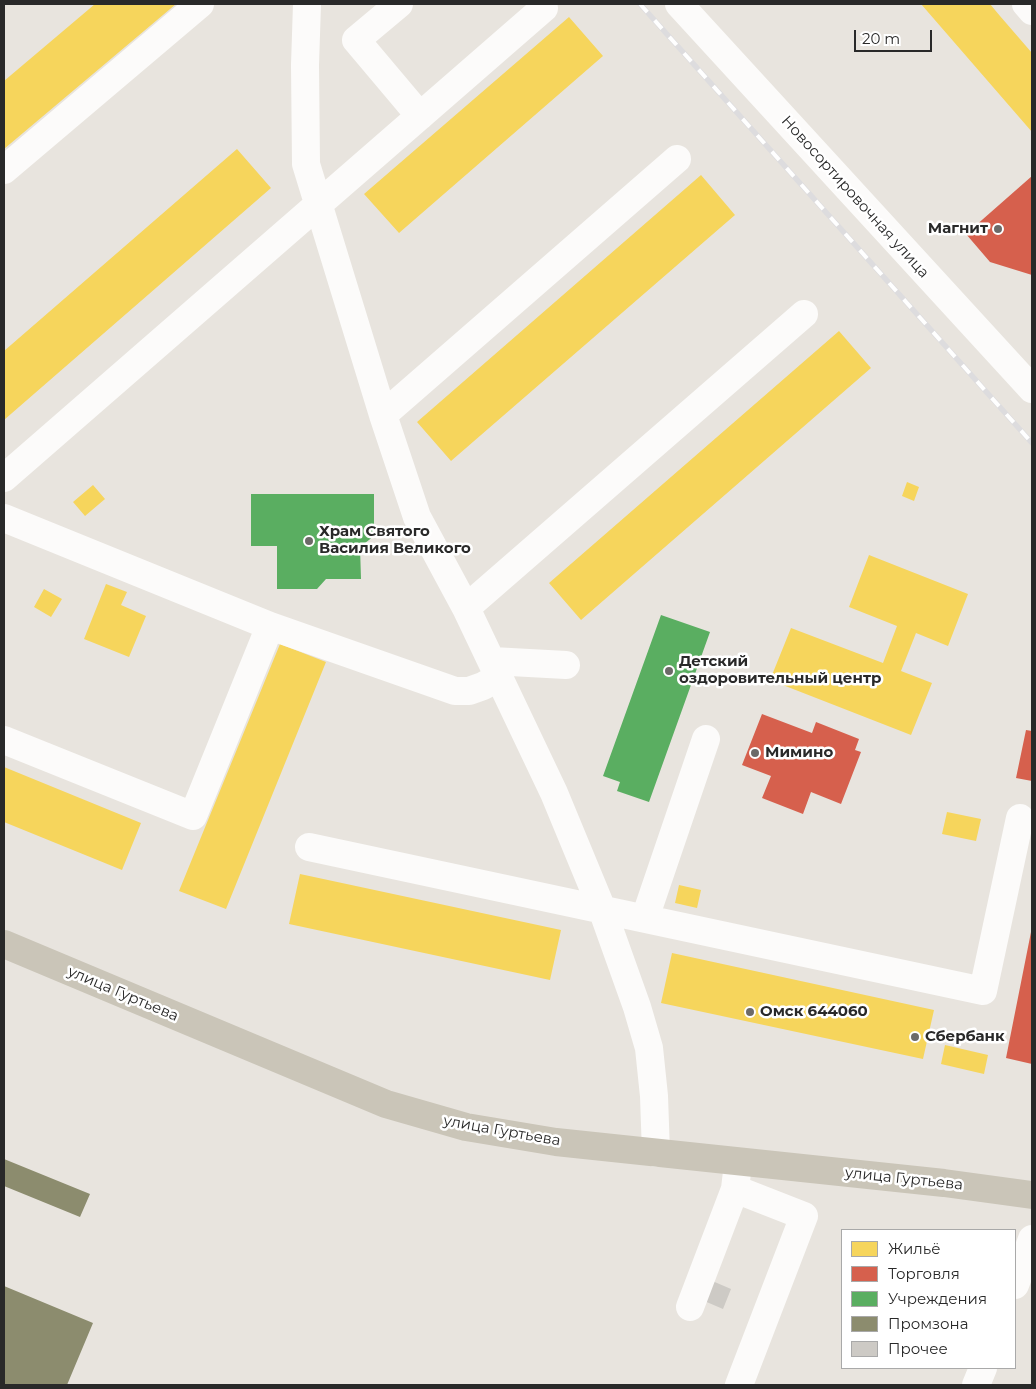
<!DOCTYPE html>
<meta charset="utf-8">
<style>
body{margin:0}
#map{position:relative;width:1036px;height:1389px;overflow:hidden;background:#e8e4de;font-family:Montserrat,sans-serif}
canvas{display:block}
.frame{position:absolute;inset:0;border:5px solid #292929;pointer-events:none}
.legend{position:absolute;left:841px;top:1229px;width:175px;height:140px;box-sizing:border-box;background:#fff;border:1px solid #a9a9a9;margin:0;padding:6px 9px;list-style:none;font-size:15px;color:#292929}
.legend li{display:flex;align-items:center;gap:10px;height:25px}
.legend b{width:25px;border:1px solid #a9a9a9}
.scale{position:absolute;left:854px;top:30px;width:78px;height:22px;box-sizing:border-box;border:2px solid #292929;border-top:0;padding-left:6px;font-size:15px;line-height:18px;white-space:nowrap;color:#292929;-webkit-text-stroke:4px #fff;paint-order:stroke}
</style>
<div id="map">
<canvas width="1036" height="1389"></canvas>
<div class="frame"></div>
<ul class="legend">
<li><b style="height:14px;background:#f6d55c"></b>Жильё</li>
<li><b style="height:14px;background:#d6604d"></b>Торговля</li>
<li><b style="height:14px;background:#5aae61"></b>Учреждения</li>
<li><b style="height:14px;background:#8c8c6e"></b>Промзона</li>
<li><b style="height:14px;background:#cdcac5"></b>Прочее</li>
</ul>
<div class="scale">20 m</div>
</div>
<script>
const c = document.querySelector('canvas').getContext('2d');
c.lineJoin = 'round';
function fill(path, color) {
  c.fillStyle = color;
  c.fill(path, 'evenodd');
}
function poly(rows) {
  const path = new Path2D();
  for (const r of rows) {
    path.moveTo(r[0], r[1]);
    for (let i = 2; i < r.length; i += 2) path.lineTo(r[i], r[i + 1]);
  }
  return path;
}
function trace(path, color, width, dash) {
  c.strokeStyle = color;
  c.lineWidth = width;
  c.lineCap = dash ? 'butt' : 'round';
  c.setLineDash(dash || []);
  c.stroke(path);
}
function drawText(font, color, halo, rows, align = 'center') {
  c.font = font + ' Montserrat,sans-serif';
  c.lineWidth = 5;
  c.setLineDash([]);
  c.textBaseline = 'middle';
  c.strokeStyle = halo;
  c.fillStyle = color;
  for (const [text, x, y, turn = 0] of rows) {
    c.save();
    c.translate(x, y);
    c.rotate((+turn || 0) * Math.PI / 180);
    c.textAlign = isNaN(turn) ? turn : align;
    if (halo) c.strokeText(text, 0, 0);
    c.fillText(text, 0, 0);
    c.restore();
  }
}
fill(poly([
 [95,4,176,4,4,149,4,81],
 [921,4,990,4,1000,16,1032,53,1032,132],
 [569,17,603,56,399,233,364,194],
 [237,149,271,188,4,420,4,351],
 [701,175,735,215,451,461,417,422],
 [839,331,871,368,581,620,549,583],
 [907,482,919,487,914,501,902,496],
 [93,485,105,499,85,516,73,502],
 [869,555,968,594,948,646,916,633,901,671,932,683,911,735,770,680,791,628,883,663,897,626,849,607],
 [106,584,127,592,121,605,146,616,129,657,84,639],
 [44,589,62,599,51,617,34,607],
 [280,644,326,662,226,909,179,891],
 [4,767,141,823,122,870,4,822],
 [947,812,981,819,976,841,942,834],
 [300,874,561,930,550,980,289,924],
 [679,885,701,890,697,908,675,903],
 [672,953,934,1010,923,1059,661,1003],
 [945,1045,988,1055,984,1074,941,1064]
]), '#f6d55c');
fill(poly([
 [1032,176,1032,275,990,262,966,234],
 [762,714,812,733,816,722,859,739,855,750,861,752,841,804,811,792,803,814,762,798,771,776,742,765],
 [1026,730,1032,731,1032,781,1016,778],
 [1031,932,1032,932,1032,1064,1006,1058]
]), '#d6604d');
fill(poly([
 [251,494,374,494,374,536,360,547,361,579,326,579,317,589,277,589,277,546,251,546],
 [661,615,710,632,649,802,617,791,620,782,603,776]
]), '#5aae61');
fill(poly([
 [4,1159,90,1194,80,1217,4,1186],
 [4,1286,93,1323,67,1385,4,1385]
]), '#8c8c6e');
fill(poly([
 [710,1280,731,1289,723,1309,702,1300]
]), '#cdcac5');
trace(poly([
 [307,4,305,65,306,164,383,415,417,517,466,608,554,793,602,909,637,1007,649,1048,654,1096,656,1153],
 [399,4,356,40,420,116],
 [679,4,1032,389],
 [1026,4,1032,11],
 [4,170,200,4],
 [383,415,677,159],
 [4,478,544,8],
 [4,518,270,626,455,691,469,691,483,686,499,677],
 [466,608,804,314],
 [492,661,566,665],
 [4,740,193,816,270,626],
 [309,847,983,991,1020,818],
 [645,918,706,739],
 [735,1189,804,1216,739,1385],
 [1015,1285,1032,1239],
 [690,1307,735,1189,737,1172],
 [976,1385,983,1368]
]), '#fcfbfa', 28);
trace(poly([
 [4,944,386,1104,466,1127,556,1142,944,1183,1032,1195]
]), '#cac5b8', 28);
const rail = poly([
 [640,4,1032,443]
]);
trace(rail, '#dddcde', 5.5);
trace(rail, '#fff', 4, [11]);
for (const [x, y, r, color] of [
 [998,229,5,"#6c6a68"],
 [309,541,5,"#6c6a68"],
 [669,671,5,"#6c6a68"],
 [755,753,5,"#6c6a68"],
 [750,1012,5,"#6c6a68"],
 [915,1037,5,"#6c6a68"]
]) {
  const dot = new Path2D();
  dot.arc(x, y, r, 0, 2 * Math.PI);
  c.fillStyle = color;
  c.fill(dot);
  trace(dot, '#fff', 2);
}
drawText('15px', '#292929', '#fff', [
 ["Новосортировочная улица",855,197,48],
 ["улица Гуртьева",123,994,23],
 ["улица Гуртьева",502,1131,10],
 ["улица Гуртьева",904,1179,6]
]);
drawText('bold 15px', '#292929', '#fff', [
 ["Магнит",988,229,"right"],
 ["Храм Святого",319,532],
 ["Василия Великого",319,549],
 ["Детский",679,662],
 ["оздоровительный центр",679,679],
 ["Мимино",765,753],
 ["Омск 644060",760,1012],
 ["Сбербанк",925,1037]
], 'left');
</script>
